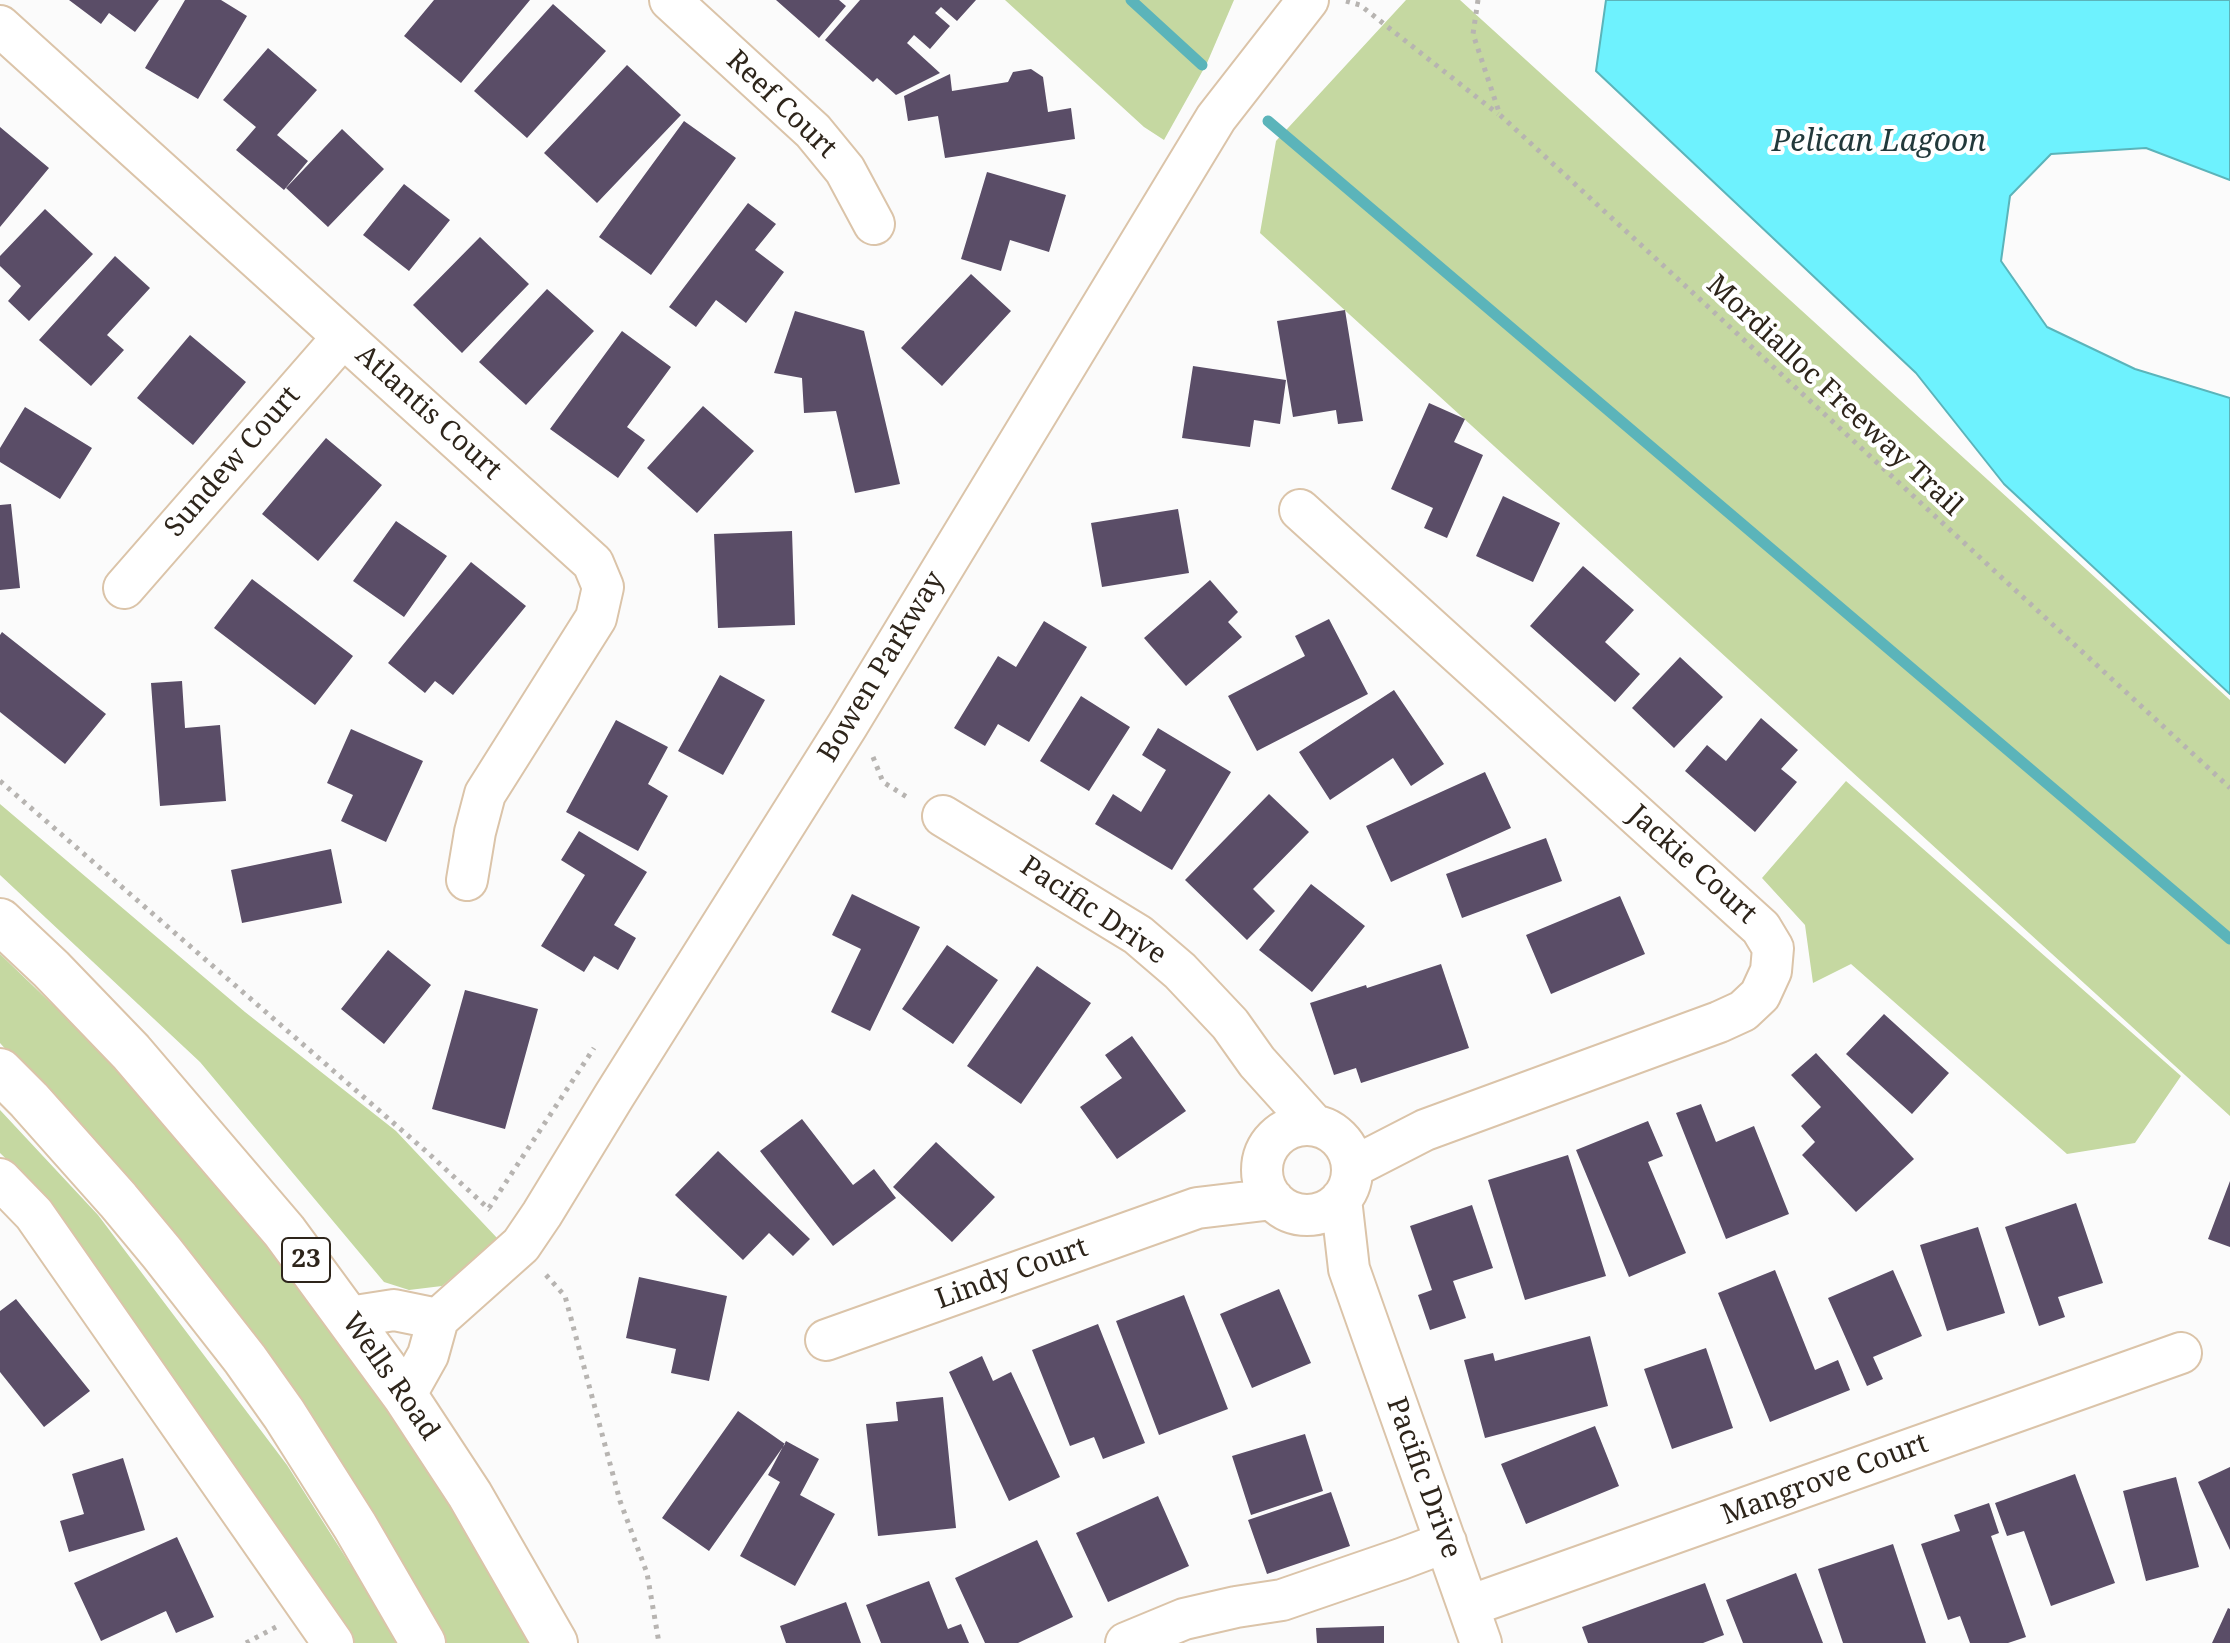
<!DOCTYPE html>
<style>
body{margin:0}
canvas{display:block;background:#fbfbfb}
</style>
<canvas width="2230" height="1643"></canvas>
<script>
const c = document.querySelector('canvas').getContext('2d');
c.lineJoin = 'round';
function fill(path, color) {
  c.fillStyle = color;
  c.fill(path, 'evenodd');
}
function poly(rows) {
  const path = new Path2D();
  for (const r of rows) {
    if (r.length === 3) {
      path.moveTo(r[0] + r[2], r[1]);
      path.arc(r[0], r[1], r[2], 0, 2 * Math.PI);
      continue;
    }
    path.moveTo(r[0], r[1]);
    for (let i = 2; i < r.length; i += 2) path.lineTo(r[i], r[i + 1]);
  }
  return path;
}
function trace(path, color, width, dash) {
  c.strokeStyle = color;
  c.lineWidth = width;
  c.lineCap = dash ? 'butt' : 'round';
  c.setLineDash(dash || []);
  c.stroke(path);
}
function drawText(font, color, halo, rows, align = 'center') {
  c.font = font + ' "Noto Serif",serif';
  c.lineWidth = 8;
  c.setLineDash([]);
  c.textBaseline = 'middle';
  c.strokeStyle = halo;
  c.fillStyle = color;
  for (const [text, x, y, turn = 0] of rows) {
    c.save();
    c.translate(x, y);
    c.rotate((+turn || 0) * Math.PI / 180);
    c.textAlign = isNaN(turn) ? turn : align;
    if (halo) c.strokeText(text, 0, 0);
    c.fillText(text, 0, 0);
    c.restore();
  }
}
fill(poly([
 [1005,0,1234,0,1207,63,1164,140,1144,127],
 [1406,0,1460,0,2230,700,2230,1116,1260,233,1276,141],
 [1846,781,2181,1076,2135,1143,2067,1154,1851,964,1813,983,1805,925,1762,878],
 [0,804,245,1012,396,1131,498,1239,442,1286,409,1290,384,1282,200,1062,0,875],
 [0,954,83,1034,197,1159,333,1326,413,1439,530,1643,442,1643,125,1181,0,1043],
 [0,1110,98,1215,287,1465,400,1643,355,1643,39,1190,0,1153]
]), '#c5d8a1');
const water = poly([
 [1606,0,2230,0,2230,180,2146,148,2051,154,2010,196,2001,261,2047,327,2135,369,2230,398,2230,694,2004,484,1916,373,1596,71,1606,0]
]);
fill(water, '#6ef2fe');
trace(water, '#5bb4ba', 2);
trace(poly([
 [1131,0,1202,65],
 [1268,121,2230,939]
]), '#5bb4ba', 11);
fill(poly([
 [69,0,159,0,135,32,109,13,101,24],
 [185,0,221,0,247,16,198,99,145,68],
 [434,0,530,0,461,83,404,36],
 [776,0,839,0,846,6,819,38],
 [860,0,976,0,957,21,941,7,935,13,950,26,930,49,914,35,907,43,940,73,896,95,877,78,873,82,825,40],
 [553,4,606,51,527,138,474,91],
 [268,48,317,90,277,135,308,161,284,190,236,150,256,127,223,100],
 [627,65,681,115,597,203,544,153],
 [1031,69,1043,77,1048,112,1071,108,1075,139,945,158,938,116,908,121,904,96,950,74,952,91,1008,82,1013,72],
 [684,121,736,158,651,275,599,237],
 [0,127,49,168,0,227],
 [342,129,384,169,328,227,286,188],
 [987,172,1066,195,1049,252,1010,240,1001,271,961,259],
 [404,184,450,220,409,271,363,235],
 [748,203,776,224,755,250,784,272,746,323,716,300,696,327,669,307],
 [45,209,93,254,29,321,8,301,21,286,0,266,0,256],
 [480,237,529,284,462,353,413,305],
 [115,256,150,288,107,335,124,350,91,386,39,340],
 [971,274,1011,311,942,386,901,348],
 [547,289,594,331,526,405,479,362],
 [1345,310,1363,421,1338,424,1336,410,1293,417,1277,321],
 [795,311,864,331,900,484,855,493,836,411,804,413,802,378,774,373],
 [622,331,671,367,627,427,645,440,618,478,550,429],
 [190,335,246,382,193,445,137,398],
 [1193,366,1286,380,1280,424,1254,420,1250,447,1182,438],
 [1429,403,1465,419,1454,442,1483,455,1447,538,1424,528,1433,508,1391,489],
 [703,406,754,451,697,513,647,468],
 [25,407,92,448,60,499,0,462,0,448],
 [326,438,382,485,318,561,262,514],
 [1503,496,1560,523,1533,582,1476,556],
 [11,504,20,588,0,590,0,505],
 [1178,509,1189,573,1102,587,1091,523],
 [396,521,447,556,404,617,353,581],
 [792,531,795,625,718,628,714,534],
 [471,562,526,606,453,695,435,681,425,693,388,663],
 [1583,566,1634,610,1605,642,1640,674,1615,702,1530,626],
 [252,579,353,656,315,705,214,628],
 [1210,580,1238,612,1228,622,1242,637,1186,686,1144,638],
 [1329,619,1368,694,1257,751,1228,696,1305,656,1295,636],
 [1044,621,1087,647,1029,742,998,724,985,746,954,728,998,656,1016,667],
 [2,632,106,714,65,764,0,712,0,635],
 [1680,657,1723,697,1674,748,1632,708],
 [720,675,765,700,723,775,678,751],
 [182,681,185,728,220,725,226,801,160,806,151,683],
 [1394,690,1444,764,1411,786,1393,758,1330,800,1299,752],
 [1081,696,1130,727,1089,791,1040,761],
 [1761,718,1798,750,1781,769,1797,782,1755,832,1685,771,1707,745,1726,761],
 [616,720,668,747,648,784,668,796,638,851,566,812],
 [1158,728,1231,772,1172,870,1095,824,1113,794,1141,812,1166,770,1142,755],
 [351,729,423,761,386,842,341,821,353,795,327,783],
 [1485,772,1511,828,1391,882,1366,826],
 [1269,794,1309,832,1253,889,1275,911,1247,940,1185,880],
 [579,831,647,872,614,925,636,938,618,970,594,956,584,972,541,946,585,875,561,860],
 [1546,838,1562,881,1462,918,1446,874],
 [331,849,342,903,242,923,231,870],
 [1311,884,1365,926,1312,992,1259,950],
 [852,894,920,927,870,1031,831,1012,861,949,832,935],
 [1620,896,1645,954,1551,994,1526,935],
 [947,945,998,980,953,1044,902,1009],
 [388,950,431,985,384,1044,341,1009],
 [1441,964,1469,1048,1361,1083,1356,1068,1334,1075,1310,1003,1366,985,1367,988],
 [1037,966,1091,1003,1021,1104,967,1066],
 [465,990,538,1009,505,1129,432,1109],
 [1884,1014,1949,1073,1912,1114,1846,1054],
 [1132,1036,1186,1111,1117,1159,1080,1107,1122,1078,1105,1055],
 [1816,1053,1914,1159,1856,1212,1802,1155,1815,1142,1801,1126,1821,1107,1791,1075],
 [1701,1104,1716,1142,1754,1126,1789,1214,1726,1239,1676,1113],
 [802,1119,853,1185,874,1169,896,1198,833,1246,760,1151],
 [1648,1121,1663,1156,1648,1162,1686,1253,1629,1277,1576,1150],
 [936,1142,995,1197,952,1242,893,1187],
 [718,1151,810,1239,793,1256,769,1233,743,1260,675,1195],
 [1568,1155,1606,1276,1525,1300,1488,1180],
 [2230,1181,2230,1247,2208,1239],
 [2076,1203,2103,1283,2058,1297,2065,1317,2039,1326,2005,1227],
 [1472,1205,1493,1268,1453,1281,1466,1318,1430,1330,1418,1295,1432,1290,1410,1226],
 [1978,1227,2005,1313,1947,1331,1920,1245],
 [1775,1270,1815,1370,1838,1360,1850,1390,1770,1422,1718,1293],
 [1893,1270,1922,1336,1873,1357,1883,1379,1867,1386,1828,1298],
 [639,1277,727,1296,709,1381,671,1373,676,1349,626,1338],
 [1279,1289,1311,1363,1252,1388,1220,1314],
 [1184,1295,1228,1409,1159,1435,1116,1321],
 [16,1299,90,1391,44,1427,0,1372,0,1311],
 [1098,1324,1145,1443,1103,1459,1094,1437,1070,1446,1032,1350],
 [1590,1336,1608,1406,1485,1438,1464,1360,1493,1353,1495,1361],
 [1706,1348,1733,1428,1672,1449,1644,1369],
 [982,1356,993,1381,1011,1372,1060,1477,1009,1501,949,1372],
 [943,1397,956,1528,878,1536,866,1424,898,1421,896,1402],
 [738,1411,785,1444,709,1551,662,1518],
 [1595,1426,1619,1486,1526,1524,1501,1464],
 [1305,1434,1323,1491,1251,1515,1232,1456],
 [786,1441,819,1459,800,1495,835,1514,795,1586,740,1556,780,1482,768,1475],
 [123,1458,145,1530,69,1552,60,1521,84,1514,72,1474],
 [2230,1467,2230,1550,2198,1482],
 [2075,1474,2115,1583,2051,1606,2024,1531,2007,1536,1995,1503],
 [2176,1477,2199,1567,2146,1581,2123,1491],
 [1331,1492,1350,1546,1267,1574,1248,1520],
 [1158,1496,1189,1566,1108,1602,1076,1533],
 [1989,1503,1999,1533,1991,1536,2026,1637,2008,1643,1970,1643,1960,1616,1948,1620,1921,1544,1960,1531,1954,1515],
 [177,1537,214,1617,176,1633,166,1611,101,1641,74,1583],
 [1037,1540,1073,1617,1018,1643,985,1643,955,1578],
 [1893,1544,1926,1643,1843,1643,1818,1569],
 [1796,1573,1823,1643,1743,1643,1726,1600],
 [929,1581,948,1629,961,1624,969,1643,881,1643,866,1605],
 [1705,1583,1724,1635,1703,1643,1588,1643,1582,1627],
 [846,1602,861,1643,786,1643,780,1626],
 [2228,1608,2230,1609,2230,1643,2212,1643],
 [1384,1626,1384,1643,1317,1643,1316,1628]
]), '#5a4d67');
const minor = poly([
 [670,0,813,131,845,170,874,224],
 [0,26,593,563,603,587,596,618,485,794,475,832,467,880],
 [1300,510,1761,928,1773,948,1771,971,1760,995,1743,1011,1719,1022,1425,1130,1353,1167],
 [124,588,343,337],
 [943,816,1138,935,1180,971,1230,1024,1257,1062,1313,1124],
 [1307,1170,45],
 [0,1179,34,1214,333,1643],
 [1341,1199,1349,1269,1481,1643],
 [349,1317,394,1310,438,1319],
 [826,1340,1197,1208,1273,1199],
 [405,1396,428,1355,438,1319,521,1245,542,1214,614,1096,847,726,1216,118,1308,0],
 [1469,1606,2181,1353],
 [1126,1643,1184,1619,1236,1607,1282,1600,1401,1559,1446,1542]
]);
const major = poly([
 [0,921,51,969,131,1052,284,1231,405,1396,470,1495,555,1643],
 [0,1071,29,1100,118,1200,162,1253,245,1359,284,1414,355,1526,423,1643]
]);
trace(minor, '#dbc4a9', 44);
trace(major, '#dbc4a9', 48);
trace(poly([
 [1478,0,1473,34,1500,115,2230,788],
 [1346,1,1360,5,1498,114],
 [873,757,883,782,910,799],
 [0,781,428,1153,490,1210],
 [489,1208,594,1048],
 [546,1275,565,1296,620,1501,647,1573,659,1643],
 [246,1643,276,1627]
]), '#b7b4b1', 5, [4, 6]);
trace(minor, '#fff', 40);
trace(major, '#fff', 44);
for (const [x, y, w] of [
 [306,1260,48]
]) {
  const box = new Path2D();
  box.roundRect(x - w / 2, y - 22, w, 44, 6);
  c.fillStyle = '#fff';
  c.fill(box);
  trace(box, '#2e251b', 2);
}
drawText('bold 26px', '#2e251b', null, [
 ["23",306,1260]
]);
drawText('28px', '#2e251b', '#fff', [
 ["Reef Court",781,105,44],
 ["Mordialloc Freeway Trail",1834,396,43],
 ["Atlantis Court",428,413,42],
 ["Sundew Court",233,462,-49],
 ["Bowen Parkway",882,667,-59],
 ["Jackie Court",1692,865,42],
 ["Pacific Drive",1093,911,34],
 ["Lindy Court",1012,1274,-20],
 ["Wells Road",390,1377,55],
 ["Pacific Drive",1423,1478,70],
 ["Mangrove Court",1825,1480,-20]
]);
drawText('italic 30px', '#22393b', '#fff', [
 ["Pelican Lagoon",1879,142]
]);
</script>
